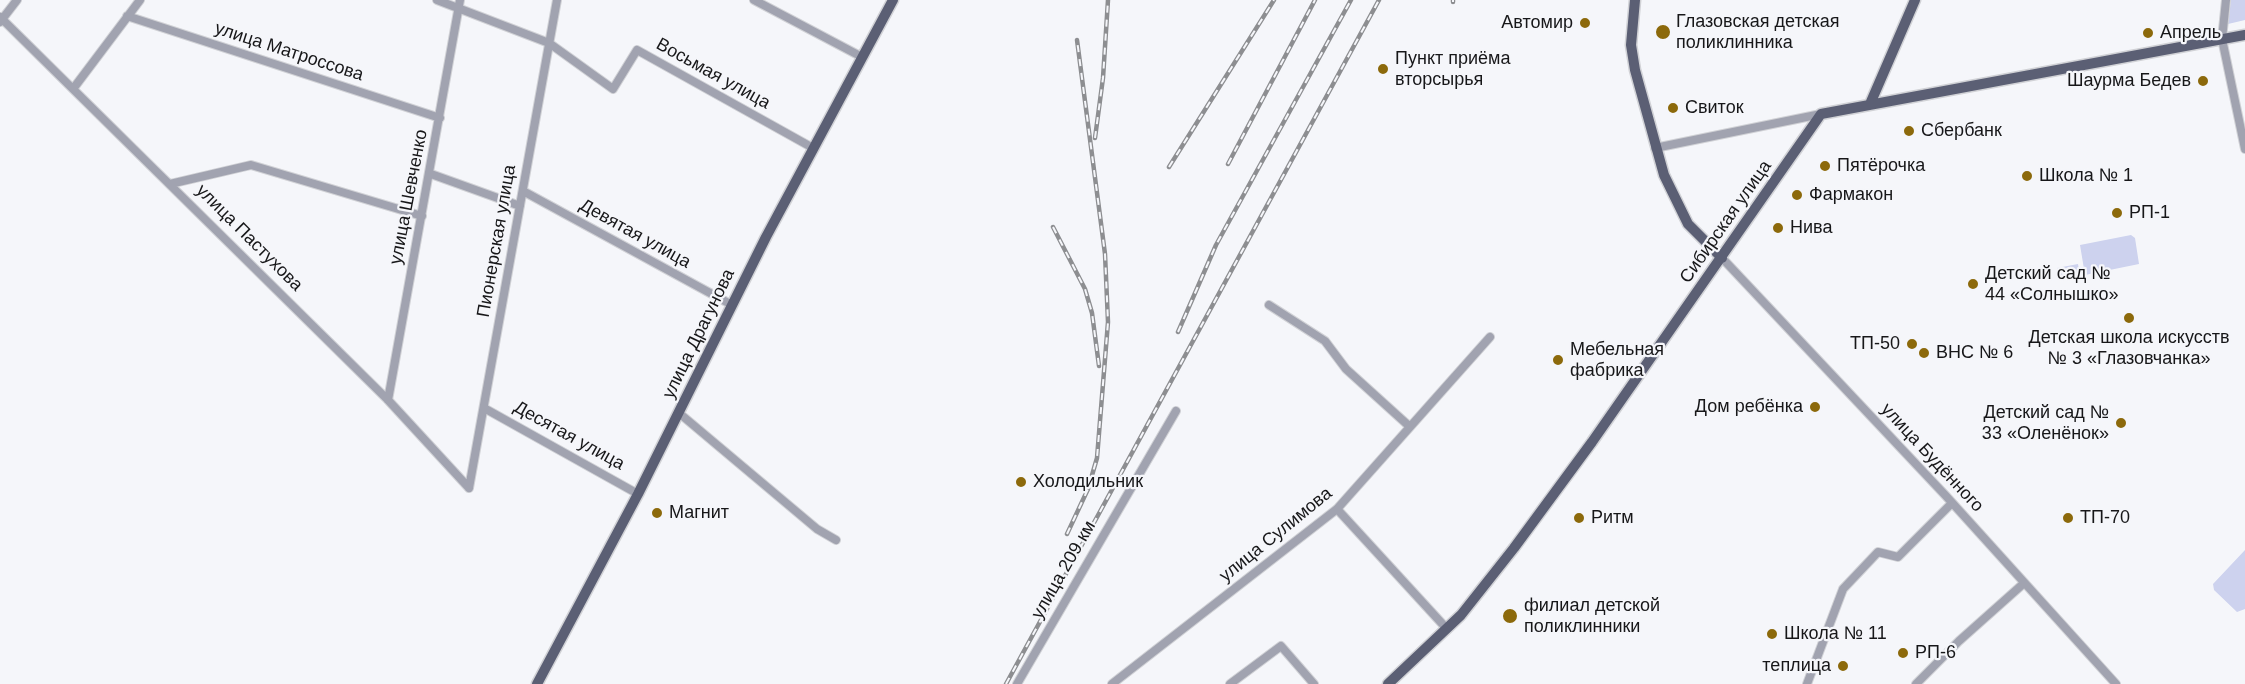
<!DOCTYPE html>
<meta charset="utf-8">
<style>
body{margin:0}
canvas{display:block;background:#f5f6fa}
</style>
<canvas width="2245" height="684"></canvas>
<script>
const c = document.querySelector('canvas').getContext('2d');
c.lineJoin = 'round';
function fill(path, color) {
  c.fillStyle = color;
  c.fill(path, 'evenodd');
}
function poly(rows) {
  const path = new Path2D();
  for (const r of rows) {
    path.moveTo(r[0], r[1]);
    for (let i = 2; i < r.length; i += 2) path.lineTo(r[i], r[i + 1]);
  }
  return path;
}
function trace(path, color, width, dash) {
  c.strokeStyle = color;
  c.lineWidth = width;
  c.lineCap = dash ? 'butt' : 'round';
  c.setLineDash(dash || []);
  c.stroke(path);
}
function drawText(font, color, halo, rows, align = 'center') {
  c.font = font + ' Arial,sans-serif';
  c.lineWidth = 4.5;
  c.setLineDash([]);
  c.textBaseline = 'middle';
  c.strokeStyle = halo;
  c.fillStyle = color;
  for (const [text, x, y, turn = 0] of rows) {
    c.save();
    c.translate(x, y);
    c.rotate((+turn || 0) * Math.PI / 180);
    c.textAlign = isNaN(turn) ? turn : align;
    if (halo) c.strokeText(text, 0, 0);
    c.fillText(text, 0, 0);
    c.restore();
  }
}
fill(poly([
 [2231,0,2245,0,2245,20,2228,24],
 [2131,235,2135,238,2139,264,2085,275,2080,245],
 [2078,264,2080,275,2059,279,2057,268],
 [2245,550,2245,609,2237,612,2214,590,2213,584]
]), '#cdd2ee');
const minor = poly([
 [437,0,549,43,613,89,637,50,813,148],
 [754,0,862,57],
 [2226,0,2222,39,2245,149],
 [127,16,440,118],
 [0,17,388,400,469,488],
 [0,22,17,0],
 [73,89,140,0],
 [1655,148,1821,114],
 [431,174,520,206],
 [170,184,251,165,422,216],
 [523,191,732,305],
 [1722,258,1946,496,2116,684],
 [1269,305,1325,341,1346,369,1409,426],
 [388,400,460,0],
 [484,408,638,494],
 [679,413,817,529,836,540],
 [469,488,557,0],
 [1337,509,1447,629],
 [1017,684,1176,411],
 [1112,684,1337,509,1490,337],
 [1230,684,1281,646,1314,684],
 [1807,684,1843,589,1878,552,1898,557,1952,503],
 [1916,684,1959,641,2023,584]
]);
const major = poly([
 [1635,0,1631,45,1635,70,1664,175,1688,224,1722,258],
 [1870,104,1915,0],
 [537,684,638,494,766,237,893,0],
 [1388,684,1461,615,1514,548,1592,442,1821,114,2245,35]
]);
trace(minor, '#d1d2d6', 10);
trace(major, '#d1d2d6', 13);
trace(minor, '#a1a3b0', 8);
trace(major, '#5b5f74', 10);
const rail = poly([
 [1453,2,1453,0],
 [1095,138,1103,78,1108,0],
 [1228,164,1315,0],
 [1169,167,1274,0],
 [1053,227,1085,289,1092,313,1099,366],
 [1178,332,1216,245,1351,0],
 [1067,534,1088,489,1097,458,1108,322,1105,254,1077,40],
 [1006,684,1379,0]
]);
trace(rail, '#8d8e91', 4.5);
trace(rail, '#f5f6fa', 2, [7]);
for (const [x, y, r, color] of [
 [1585,23,6,"#8c690b"],
 [1663,32,8,"#8c690b"],
 [2148,33,6,"#8c690b"],
 [1383,69,6,"#8c690b"],
 [2203,81,6,"#8c690b"],
 [1673,108,6,"#8c690b"],
 [1909,131,6,"#8c690b"],
 [1825,166,6,"#8c690b"],
 [2027,176,6,"#8c690b"],
 [1797,195,6,"#8c690b"],
 [2117,213,6,"#8c690b"],
 [1778,228,6,"#8c690b"],
 [1973,284,6,"#8c690b"],
 [2129,318,6,"#8c690b"],
 [1912,344,6,"#8c690b"],
 [1924,353,6,"#8c690b"],
 [1558,360,6,"#8c690b"],
 [1815,407,6,"#8c690b"],
 [2121,423,6,"#8c690b"],
 [1021,482,6,"#8c690b"],
 [657,513,6,"#8c690b"],
 [1579,518,6,"#8c690b"],
 [2068,518,6,"#8c690b"],
 [1510,616,8,"#8c690b"],
 [1772,634,6,"#8c690b"],
 [1903,653,6,"#8c690b"],
 [1843,666,6,"#8c690b"]
]) {
  const dot = new Path2D();
  dot.arc(x, y, r, 0, 2 * Math.PI);
  c.fillStyle = color;
  c.fill(dot);
  trace(dot, '#f5f6fa', 2);
}
drawText('18px', '#171719', '#f5f6fa', [
 ["Глазовская детская",1676,22],
 ["поликлинника",1676,43],
 ["Автомир",1573,23,"right"],
 ["Апрель",2160,33],
 ["Пункт приёма",1395,59],
 ["вторсырья",1395,80],
 ["Шаурма Бедев",2191,81,"right"],
 ["Свиток",1685,108],
 ["Сбербанк",1921,131],
 ["Пятёрочка",1837,166],
 ["Школа № 1",2039,176],
 ["Фармакон",1809,195],
 ["РП-1",2129,213],
 ["Нива",1790,228],
 ["Детский сад №",1985,274],
 ["44 «Солнышко»",1985,295],
 ["Детская школа искусств",2129,338,"center"],
 ["№ 3 «Глазовчанка»",2129,359,"center"],
 ["ТП-50",1900,344,"right"],
 ["Мебельная",1570,350],
 ["фабрика",1570,371],
 ["ВНС № 6",1936,353],
 ["Дом ребёнка",1803,407,"right"],
 ["Детский сад №",2109,413,"right"],
 ["33 «Оленёнок»",2109,434,"right"],
 ["Холодильник",1033,482],
 ["Магнит",669,513],
 ["Ритм",1591,518],
 ["ТП-70",2080,518],
 ["филиал детской",1524,606],
 ["поликлинники",1524,627],
 ["Школа № 11",1784,634],
 ["РП-6",1915,653],
 ["теплица",1831,666,"right"]
], 'left');
drawText('18px', '#171719', '#f5f6fa', [
 ["улица Матроссова",289,52,18],
 ["Восьмая улица",713,74,29],
 ["улица Шевченко",409,197,-79],
 ["Сибирская улица",1726,222,-55],
 ["Девятая улица",635,234,29],
 ["улица Пастухова",249,238,45],
 ["Пионерская улица",497,241,-80],
 ["улица Драгунова",699,334,-64],
 ["Десятая улица",569,436,29],
 ["улица Будённого",1932,458,47],
 ["улица Сулимова",1276,535,-39],
 ["улица 209 км",1064,570,-60]
]);
</script>
